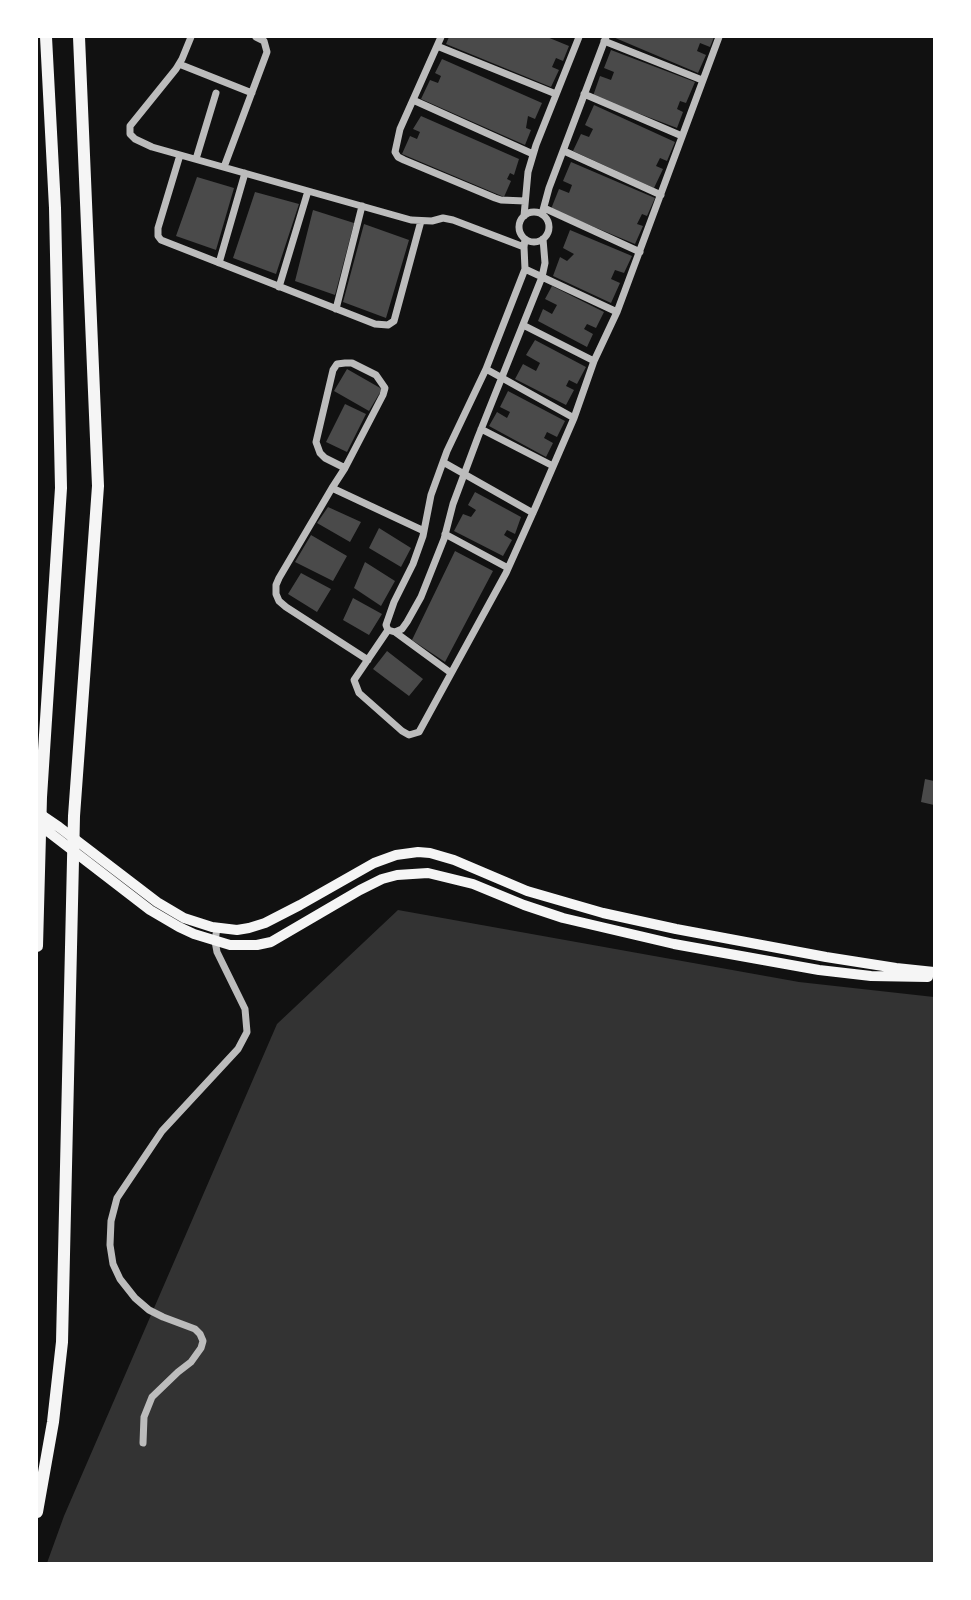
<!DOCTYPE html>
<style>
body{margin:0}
#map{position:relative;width:971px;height:1600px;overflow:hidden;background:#111;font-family:"Zilla Slab",serif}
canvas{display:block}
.frame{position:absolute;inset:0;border:38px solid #fff;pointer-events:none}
</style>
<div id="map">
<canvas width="971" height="1600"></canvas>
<div class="frame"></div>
</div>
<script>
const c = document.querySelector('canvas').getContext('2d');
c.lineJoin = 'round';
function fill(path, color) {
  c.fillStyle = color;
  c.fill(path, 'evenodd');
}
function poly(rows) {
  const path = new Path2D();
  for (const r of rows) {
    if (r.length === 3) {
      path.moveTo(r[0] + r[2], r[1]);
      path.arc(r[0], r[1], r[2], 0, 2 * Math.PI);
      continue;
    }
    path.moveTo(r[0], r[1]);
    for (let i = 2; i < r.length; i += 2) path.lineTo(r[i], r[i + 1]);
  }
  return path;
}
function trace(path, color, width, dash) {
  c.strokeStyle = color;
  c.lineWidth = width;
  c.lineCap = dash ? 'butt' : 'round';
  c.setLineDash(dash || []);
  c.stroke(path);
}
fill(poly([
 [398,910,799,982,934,997,934,1563,47,1563,64,1516,277,1024]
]), '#333');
fill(poly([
 [449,37,547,37,569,46,563,61,556,58,552,67,559,70,551,87,446,44],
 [613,37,714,37,710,47,700,43,697,51,706,55,698,73],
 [611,50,695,82,686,103,680,101,677,109,683,112,677,128,593,96,600,76,611,80,614,72,604,68],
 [442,59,542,103,535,119,528,116,526,128,531,130,525,145,421,99,430,80,438,83,441,76,435,73],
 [594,105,675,142,667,161,660,158,656,166,663,169,654,188,573,151,581,134,589,137,593,129,585,125],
 [421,116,519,159,514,175,510,173,507,179,511,181,504,197,402,154,410,136,417,139,420,132,413,129],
 [571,162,655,198,647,216,642,214,637,224,643,226,635,244,551,209,559,189,569,193,572,185,563,181],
 [197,177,234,188,216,250,176,236],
 [255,192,299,204,276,274,233,258],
 [313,210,354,223,335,295,295,281],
 [364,224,409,240,386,318,343,302],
 [570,230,632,256,624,273,615,270,611,279,620,283,611,303,553,276,560,257,567,261,574,254,563,248],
 [552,286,604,312,596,328,587,324,584,329,593,334,587,347,538,321,543,309,552,314,557,305,545,299],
 [535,340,586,367,577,384,569,380,566,386,574,390,566,405,515,379,523,364,536,371,540,363,526,355],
 [347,369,382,389,369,411,334,391],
 [508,391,565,421,557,437,547,432,544,438,553,443,546,457,489,426,497,412,507,418,510,412,500,407],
 [345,404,366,414,347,452,326,442],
 [475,492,521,517,515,534,507,530,504,535,512,540,503,556,454,531,463,514,471,517,476,510,468,505],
 [328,507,361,522,350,542,317,523],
 [379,528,411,548,401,567,369,548],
 [311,535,347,556,333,581,295,562],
 [455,551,493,571,445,662,412,640],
 [365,562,395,581,381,606,354,588],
 [301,573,331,589,317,612,288,594],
 [353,598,382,614,369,635,343,620],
 [387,651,423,679,409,696,373,669],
 [925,779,934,781,934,805,921,802]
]), '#4a4a4a');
trace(poly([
 [191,37,182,59,176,69,130,126,130,134,135,139,152,147,411,220,432,221,443,218,453,220,524,247],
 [441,37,400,129,395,152,398,157,404,160,495,198,501,200,525,201],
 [604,41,702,80],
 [437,46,556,94],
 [179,64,252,93],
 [584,94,682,136],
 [413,100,533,154],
 [564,151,661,195],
 [180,155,158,228,158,236,161,240,375,324,388,325,394,321,421,221],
 [196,159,216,93],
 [224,167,267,52,264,41,256,37],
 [544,208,640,252],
 [534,227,15],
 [542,214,549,188,606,37],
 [524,216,528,172,536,145,579,37],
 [525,239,524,247,525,269,486,369,447,451,431,495,423,536,413,564,394,602,386,625,388,630,395,632,402,629,407,622,421,597,444,539,453,504,478,437,542,277,545,263,543,239],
 [219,263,245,173],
 [525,269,617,312],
 [279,287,308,191],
 [336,309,362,206],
 [523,325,594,361],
 [486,369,574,418],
 [481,429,553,466],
 [443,462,533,513],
 [345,468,325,458,320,453,316,442,333,370,337,364,345,363,352,363,376,375,385,388,383,395,345,468,332,488,424,531],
 [332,488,279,578,276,585,276,594,279,601,286,607,368,660],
 [445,534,508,568],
 [388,630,354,680,359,693,402,731,409,735,419,732,506,573,536,506,574,418,594,361,617,312,719,37],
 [395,632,451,673],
 [143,1443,144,1417,152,1397,178,1372,191,1362,201,1348,203,1341,200,1334,195,1329,163,1317,149,1310,135,1298,120,1279,113,1264,110,1245,111,1221,117,1198,162,1131,238,1049,247,1032,245,1009,217,952,215,941,217,928]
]), '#bcbcbc', 7);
trace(poly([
 [37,812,59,827,157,902,184,918,212,927,237,930,249,928,265,923,300,905,374,863,396,855,418,852,430,853,454,860,527,891,603,913,676,929,826,957,896,968,934,972],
 [37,823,150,910,179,927,194,934,230,945,257,945,271,942,360,890,382,879,397,875,428,873,473,884,524,905,563,918,674,944,819,970,871,976,928,977]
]), '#f5f5f5', 10);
trace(poly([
 [37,946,41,797,61,488,55,208,46,37],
 [37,1512,53,1422,62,1342,74,816,98,486,79,37]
]), '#f5f5f5', 12);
</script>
